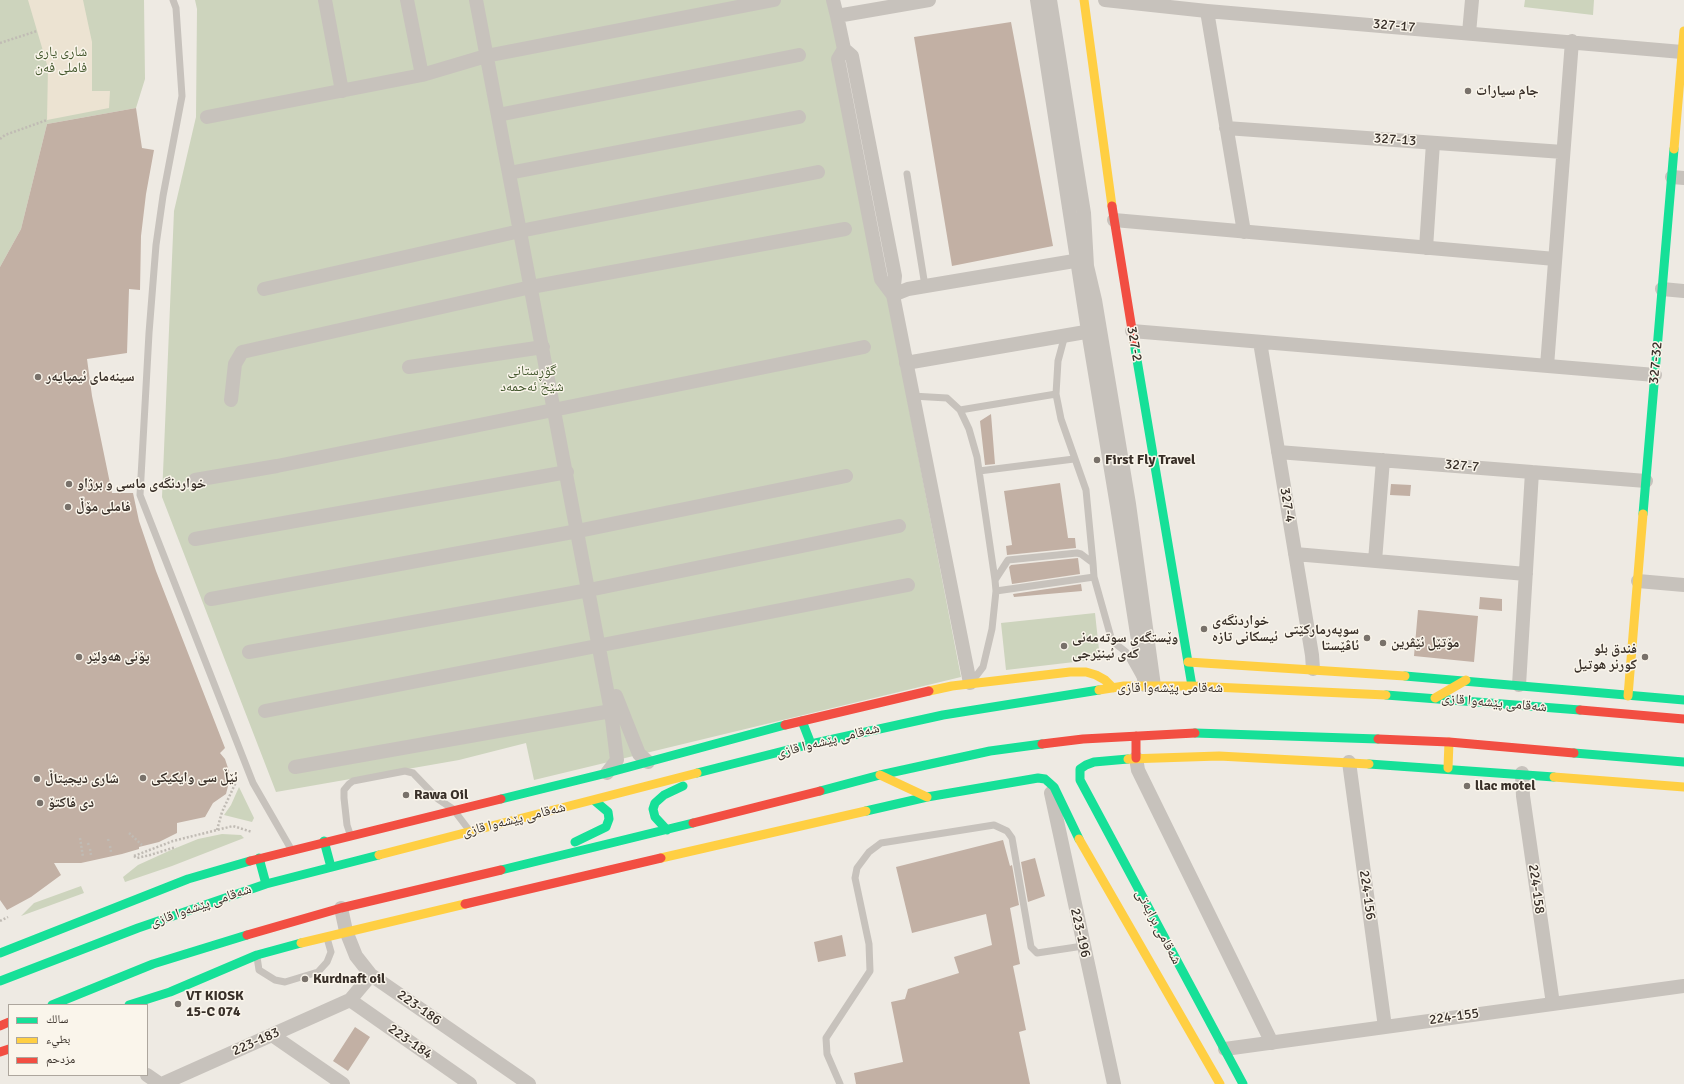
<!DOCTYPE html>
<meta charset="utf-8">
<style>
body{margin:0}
#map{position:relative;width:1684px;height:1084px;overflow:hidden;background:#eeeae3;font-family:Signika,"Noto Naskh Arabic",sans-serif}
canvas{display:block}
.legend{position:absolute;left:8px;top:1004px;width:140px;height:72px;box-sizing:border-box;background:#faf5eb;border:1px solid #ada69d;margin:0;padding:5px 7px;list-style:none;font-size:12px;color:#393029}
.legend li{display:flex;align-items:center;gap:8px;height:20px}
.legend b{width:20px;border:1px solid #ada69d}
</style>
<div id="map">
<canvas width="1684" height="1084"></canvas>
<ul class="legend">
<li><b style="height:5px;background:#16e098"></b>سالك</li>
<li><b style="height:5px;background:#ffcf43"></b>بطيء</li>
<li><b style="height:5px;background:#f24e42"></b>مزدحم</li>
</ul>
</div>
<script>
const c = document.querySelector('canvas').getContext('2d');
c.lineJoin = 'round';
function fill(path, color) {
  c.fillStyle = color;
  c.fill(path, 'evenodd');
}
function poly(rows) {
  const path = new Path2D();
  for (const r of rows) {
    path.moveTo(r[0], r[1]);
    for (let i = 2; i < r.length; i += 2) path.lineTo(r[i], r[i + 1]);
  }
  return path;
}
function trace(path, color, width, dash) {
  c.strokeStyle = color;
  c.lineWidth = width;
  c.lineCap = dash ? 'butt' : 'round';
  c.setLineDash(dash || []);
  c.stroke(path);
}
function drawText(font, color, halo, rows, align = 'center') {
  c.font = font + ' Signika,"Noto Naskh Arabic",sans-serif';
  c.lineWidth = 3;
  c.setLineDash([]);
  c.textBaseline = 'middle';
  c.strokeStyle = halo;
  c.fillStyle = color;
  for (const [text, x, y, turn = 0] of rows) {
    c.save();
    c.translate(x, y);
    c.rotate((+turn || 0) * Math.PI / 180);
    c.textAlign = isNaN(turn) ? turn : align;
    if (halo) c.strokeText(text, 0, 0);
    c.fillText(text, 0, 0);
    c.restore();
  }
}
fill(poly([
 [0,0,144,0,145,79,136,108,47,124,21,229,0,267],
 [195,0,830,0,961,677,534,780,526,743,459,760,276,792,162,497,174,211,196,117,197,9],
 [1525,0,1594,0,1593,15,1524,7],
 [1095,613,1100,659,1006,670,1001,623],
 [239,787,254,818,252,822,224,815,231,805],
 [222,834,241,835,244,838,172,866,125,882,123,877,138,865,171,850,198,839],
 [81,886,84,893,21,916,34,903]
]), '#cdd4bd');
fill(poly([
 [28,0,83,0,92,42,92,91,110,91,109,108,47,120,48,68]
]), '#ece3d2');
fill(poly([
 [1011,22,1053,246,952,266,914,37],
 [136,108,142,148,154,150,146,194,141,236,140,290,129,289,127,353,87,359,92,396,112,493,133,493,139,521,156,571,225,748,220,753,225,759,229,771,229,782,226,794,213,803,205,817,177,823,177,833,159,842,139,847,139,849,122,854,81,863,54,863,61,875,31,897,7,910,0,900,0,267,21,229,47,124],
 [991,414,995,464,985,465,980,421],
 [1060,483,1068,538,1075,538,1076,548,1007,555,1006,546,1012,545,1004,491],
 [1391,484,1411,485,1410,496,1390,495],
 [1078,558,1080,574,1012,584,1009,567,1011,565],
 [1081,584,1082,591,1014,597,1013,594],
 [1480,597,1502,599,1502,611,1479,609],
 [1418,610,1478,616,1474,662,1414,656],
 [1003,840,1010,866,1012,865,1019,905,1010,908,1020,964,1013,966,1026,1030,1019,1032,1030,1084,856,1084,854,1073,903,1062,891,1002,905,999,908,989,959,973,954,957,992,945,986,914,912,933,896,867],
 [1035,858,1045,896,1028,902,1021,862],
 [842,935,846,956,818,962,814,942],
 [355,1027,370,1037,348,1071,333,1061]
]), '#c2b0a4');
trace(poly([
 [0,43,37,31],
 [0,139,5,135,47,120],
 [217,830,222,812,237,780],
 [129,833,142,845],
 [80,838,83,857],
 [108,839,109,843],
 [88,843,89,846],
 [110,846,111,852],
 [90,849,91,855],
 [134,856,173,841,233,826,252,832],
 [134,856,137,858,150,855,176,847],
 [0,921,8,917]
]), '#c0bbb4', 2.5, [2, 2]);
trace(poly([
 [173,0,176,8,182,96,163,196,156,245,149,333,140,495,253,783,291,849],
 [907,174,925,286],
 [1065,335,1058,361,1056,394,1061,419,1086,490,1093,563],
 [912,396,947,398,960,410,969,429,977,457,995,580],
 [960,410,1056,394],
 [979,471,1074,459],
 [996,591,1094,577],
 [973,680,983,667,992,629,996,591,995,580,1008,560,1077,553,1081,554,1093,563,1094,577,1112,641,1126,652,1140,677],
 [350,834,347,825,344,798,344,790,349,784,353,781,405,771,413,773,438,799,453,809,469,830],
 [257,957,259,970,275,980,285,982,318,972,327,962,331,952,327,938],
 [840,1084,827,1054,826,1038,870,971,869,944,855,878,857,868,869,852,881,843,994,825,1007,831,1012,838,1031,947,1037,953,1083,946]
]), '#c7c2bc', 7);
trace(poly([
 [325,0,342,91],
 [407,0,422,75],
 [476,0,611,711,617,760,607,773],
 [833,0,837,16,929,0],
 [1037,0,1088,331,1117,506,1145,685],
 [1050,0,1084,213,1087,266,1095,300,1129,504,1154,686],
 [1105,0,1207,11,1682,52],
 [1207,11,1244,232],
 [837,16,844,49],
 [1469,33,1472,0],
 [844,49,852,56,895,276,893,295,881,279,838,59,844,49],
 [498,115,799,55],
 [207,117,422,75,486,56,774,0],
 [1226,128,1563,152],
 [509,173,799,117],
 [1672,177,1684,178],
 [1114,220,1555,259],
 [1426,248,1433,143],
 [264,289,520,231,818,172],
 [1662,289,1684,291],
 [1132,331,1655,375],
 [1260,342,1312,655,1313,669],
 [906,363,1097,330],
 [1547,366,1572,41],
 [409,367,543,347],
 [231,400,235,364,242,352,531,287,845,229],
 [1278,452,1646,481],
 [195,480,277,466,864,347],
 [195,539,567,472],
 [1295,554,1526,574],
 [1375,561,1383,460],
 [1638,581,1684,585],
 [211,599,578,531,846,476],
 [249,652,589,590,899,526],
 [970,683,893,295,908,289,1086,259],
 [1519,685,1532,472],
 [616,696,639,754,648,762],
 [265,711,908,585],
 [1136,758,1138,770,1272,1043],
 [1349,762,1385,1027],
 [295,767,611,711],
 [1522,773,1523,796,1553,1004],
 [1051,793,1114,1084],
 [341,908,346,931,356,956,371,975,529,1084],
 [350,1000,470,1084],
 [272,1035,343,1084],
 [1225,1049,1684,986],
 [147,1075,160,1084],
 [162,1084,350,1000,371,975]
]), '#c7c2bc', 14);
trace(poly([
 [1134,342,1192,686],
 [1643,514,1674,149],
 [1405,676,1684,700],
 [1386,695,1580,710],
 [802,721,811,744],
 [1195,733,1378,739],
 [1574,753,1684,762],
 [1128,759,1094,762,1086,765,1080,769,1080,780,1243,1084],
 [1369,764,1554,777],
 [697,773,811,744,943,715,1099,690],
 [820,791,880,775,990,751,1042,744],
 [501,799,607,773,785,725],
 [866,811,927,797,1038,778,1045,779,1054,787,1079,839],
 [667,830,655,817,653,809,655,803,664,795,683,786],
 [324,841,331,867],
 [575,842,606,827,609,819,608,812,595,801],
 [259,858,266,884],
 [501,870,693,823],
 [0,953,188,879,250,861],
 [0,981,138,928,266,884,379,855],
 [52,1005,153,964,247,935],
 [129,1005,170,992,257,955,301,943]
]), '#16e098', 9);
trace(poly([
 [1084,0,1112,206],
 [1674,149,1684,31],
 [1188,662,1405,676],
 [1099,690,1124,686,1192,686,1386,695],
 [929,691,952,686,1070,672,1086,672,1096,675,1105,680,1113,688],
 [1628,696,1643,514],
 [1435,698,1466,680],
 [1128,759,1219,756,1369,764],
 [1448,768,1449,742],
 [880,775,927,797],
 [1554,777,1684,787],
 [1079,839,1220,1084],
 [379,855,697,773],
 [661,858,866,811],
 [301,943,465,904]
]), '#ffcf43', 9);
trace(poly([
 [1112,206,1134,342],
 [1580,710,1684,719],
 [785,725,929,691],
 [1136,736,1136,758],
 [1378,739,1449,742,1574,753],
 [1042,744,1083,739,1195,733],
 [693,823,820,791],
 [250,861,501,799],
 [465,904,661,858],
 [247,935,341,908,501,870],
 [0,1026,9,1022],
 [0,1052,9,1049]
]), '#f24e42', 9);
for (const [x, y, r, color] of [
 [1468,91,4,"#78716a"],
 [38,377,4,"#78716a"],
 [1097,460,4,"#78716a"],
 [69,484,4,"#78716a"],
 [68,507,4,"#78716a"],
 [1204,629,4,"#78716a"],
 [1367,638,4,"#78716a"],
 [1383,643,4,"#78716a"],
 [1064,646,4,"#78716a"],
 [79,657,4,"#78716a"],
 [1645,657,4,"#78716a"],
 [143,778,4,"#78716a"],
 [37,779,4,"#78716a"],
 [1467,786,4,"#78716a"],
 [406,795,4,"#78716a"],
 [40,803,4,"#78716a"],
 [305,979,4,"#78716a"],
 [178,1004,4,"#78716a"]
]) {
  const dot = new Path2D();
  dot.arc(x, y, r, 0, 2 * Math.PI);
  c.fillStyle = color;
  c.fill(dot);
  trace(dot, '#faf5eb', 1.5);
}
drawText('14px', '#393029', '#faf5eb', [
 ["327-17",1394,26,5],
 ["327-13",1395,140,4],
 ["327-2",1134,344,80],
 ["327-32",1656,363,-85],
 ["327-7",1462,466,5],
 ["327-4",1287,505,81],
 ["شەقامی پێشەوا قازی",1170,688],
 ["شەقامی پێشەوا قازی",1494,703,5],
 ["شەقامی پێشەوا قازی",828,741,-14],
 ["شەقامی پێشەوا قازی",514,820,-14],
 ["224-158",1536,889,82],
 ["224-156",1367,895,82],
 ["شەقامی پێشەوا قازی",201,906,-19],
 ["شەقامی برایەتی",1158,927,62],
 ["223-196",1080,933,77],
 ["223-186",419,1008,35],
 ["224-155",1454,1017,-8],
 ["223-183",256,1042,-24],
 ["223-184",410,1042,35]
]);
drawText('14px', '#43572d', '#faf5eb', [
 ["شاری یاری",61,52],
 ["فاملی فەن",61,68],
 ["گۆڕستانی",532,371],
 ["شێخ ئەحمەد",532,387]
]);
drawText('bold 14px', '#393029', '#faf5eb', [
 ["جام سيارات",1476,91],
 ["سینەمای ئیمپایەر",46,377],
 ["First Fly Travel",1105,460],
 ["خواردنگەی ماسی و برژاو",77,484],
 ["فاملی مۆڵ",76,507],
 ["خواردنگەی",1212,621],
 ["ئیسکانی تازە",1212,637],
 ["سوپەرمارکێتی",1359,630,"right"],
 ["ئاڤێستا",1359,646,"right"],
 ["وێستگەی سوتەمەنی",1072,638],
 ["کەی ئینێرجی",1072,654],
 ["مۆتێل ئێڤرین",1391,643],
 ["فندق بلو",1637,649,"right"],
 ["كورنر هوتيل",1637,665,"right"],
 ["پۆنی هەولێر",87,657],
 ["ئێڵ سی وایکیکی",151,778],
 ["شاری دیجیتاڵ",45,779],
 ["llac motel",1475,786],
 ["Rawa Oil",414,795],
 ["دی فاکتۆ",48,803],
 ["Kurdnaft oil",313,979],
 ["VT KIOSK",186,996],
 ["15-C 074",186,1012]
], 'left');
</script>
